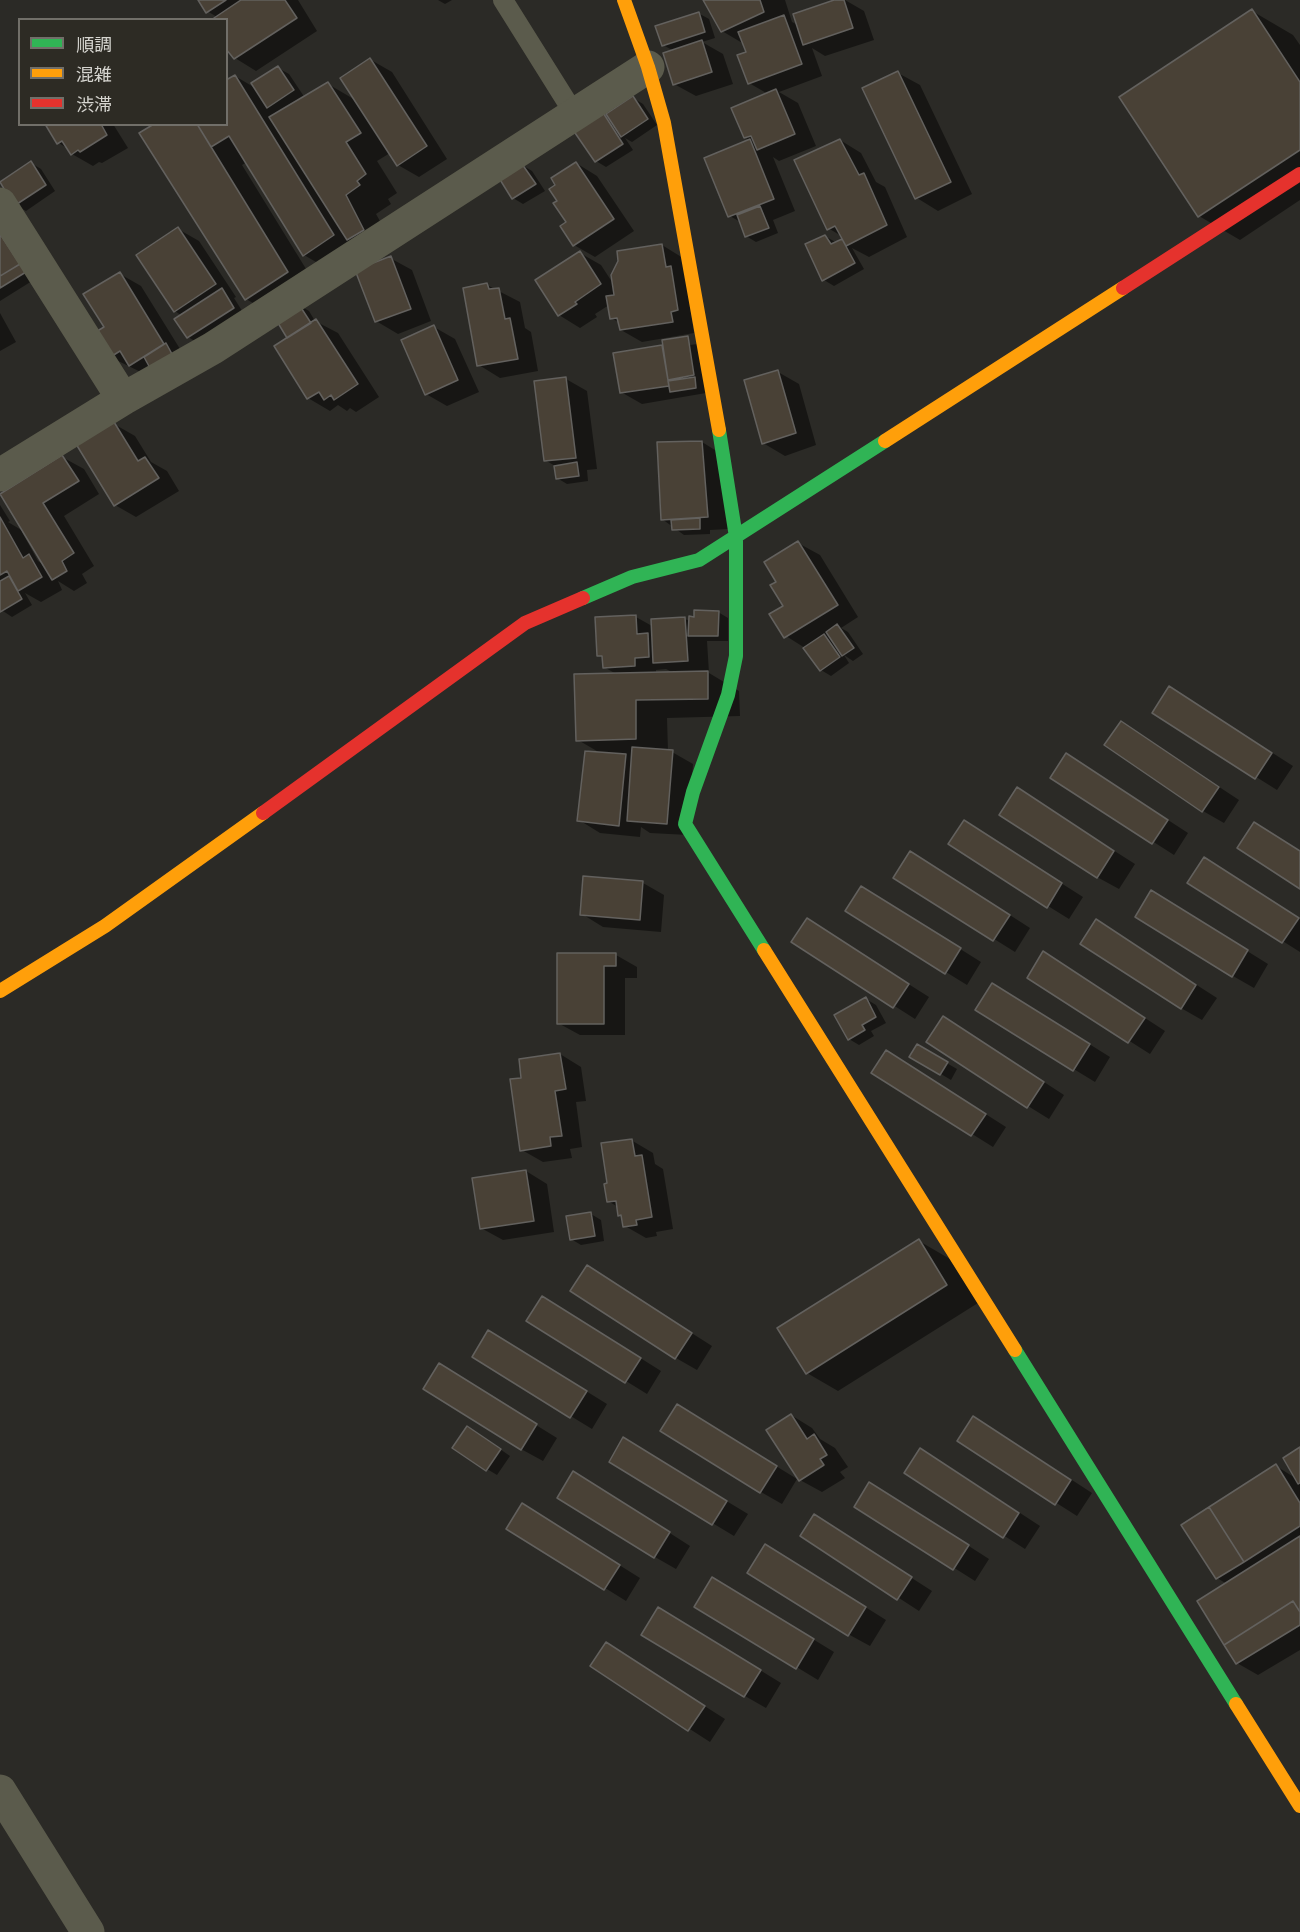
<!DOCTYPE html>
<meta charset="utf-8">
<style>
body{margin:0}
#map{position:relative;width:1300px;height:1932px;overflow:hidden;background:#2b2a26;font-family:"PT Sans Narrow","Noto Sans JP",sans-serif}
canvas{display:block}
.legend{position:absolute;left:18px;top:18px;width:210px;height:108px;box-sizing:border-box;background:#2d2b24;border:2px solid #716f69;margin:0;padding:8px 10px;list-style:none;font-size:18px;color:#d6d5d0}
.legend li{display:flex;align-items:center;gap:12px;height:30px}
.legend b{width:30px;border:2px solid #716f69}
</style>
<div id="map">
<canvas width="1300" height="1932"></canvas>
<ul class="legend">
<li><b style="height:8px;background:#30b455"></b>順調</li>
<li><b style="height:8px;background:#ff9f0a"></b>混雑</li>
<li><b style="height:8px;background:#e5322d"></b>渋滞</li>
</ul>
</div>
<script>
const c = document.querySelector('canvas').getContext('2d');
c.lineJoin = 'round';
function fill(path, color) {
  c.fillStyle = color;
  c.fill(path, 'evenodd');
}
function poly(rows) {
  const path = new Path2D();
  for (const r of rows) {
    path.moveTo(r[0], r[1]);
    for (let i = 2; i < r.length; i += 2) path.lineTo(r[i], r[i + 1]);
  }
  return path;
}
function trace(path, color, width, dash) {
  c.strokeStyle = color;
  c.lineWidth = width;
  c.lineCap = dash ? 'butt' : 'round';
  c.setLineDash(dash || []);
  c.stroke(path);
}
fill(poly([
 [200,0,298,0,317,31,256,71,235,58,226,20,217,17,207,11],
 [438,0,452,0,445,4],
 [705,0,785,0,792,22,798,25,839,0,845,0,864,11,874,40,825,56,812,48,822,76,779,92,798,103,816,146,779,161,773,157,795,211,773,220,778,233,756,242,746,236,742,223,730,216,706,159,750,141,745,137,768,94,749,83,748,53,744,44,722,31],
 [1252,11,1293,35,1300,45,1300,200,1240,240,1199,216],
 [698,13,709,19,715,38,702,42,723,54,733,84,696,96,674,84,674,51,663,45],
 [371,60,392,72,447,159,419,177,398,165,390,153,377,161,397,193,388,199,391,204,376,214,395,248,335,273,304,255,247,162,242,165,319,290,297,304,309,311,315,321,338,333,379,397,356,412,350,408,347,411,338,405,330,411,308,398,276,347,289,338,279,318,246,299,141,134,226,124,235,76,257,89,278,68,289,74,305,98,328,84,357,101],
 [898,73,920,85,972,194,938,211,917,198],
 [633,98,643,104,657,125,632,142,625,138,633,150,606,167,596,161,602,113,606,115],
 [47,124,113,124,128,148,102,163,99,162,93,166,72,154,68,149,59,143],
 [840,140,861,153,876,182,885,187,907,237,869,257,852,248,864,269,834,286,824,280,807,245,825,236,837,243,842,241,847,244,843,237,828,228],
 [31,163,41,169,55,191,26,211,15,205],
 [576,163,597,176,634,231,595,257,574,245,568,223,559,201],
 [522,165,532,171,545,191,523,204,513,198],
 [0,217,40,276,0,301],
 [178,229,199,241,236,297,234,298,244,314,198,343,188,337,182,316,175,311],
 [662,245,683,258,694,333,642,342,621,330,620,323,611,318,609,305,595,314,597,317,580,328,559,315,537,281,580,253,601,265,614,285],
 [390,258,412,270,431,321,398,334,376,321],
 [120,274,141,286,185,357,151,377,110,357,106,327],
 [487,285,520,302,525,328,531,332,538,371,500,378,479,365],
 [0,313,16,342,0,351],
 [434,327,455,339,479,392,447,406,426,394],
 [698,344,706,393,642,404,621,392,662,346,665,348],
 [778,372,799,384,816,445,785,456,763,443],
 [566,379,587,391,597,469,587,470,588,481,567,484,557,478,555,466,545,460],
 [114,424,135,436,151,462,167,471,179,491,136,517,115,505],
 [702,442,723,455,728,529,710,530,710,534,684,535,662,519],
 [62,457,84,469,99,494,64,516,94,566,82,574,87,583,74,591,58,581,62,590,41,602,25,593,32,605,12,617,0,609,0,505,10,521,8,522,23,531,22,532,38,561,44,565,2,494],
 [798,543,820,555,858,617,841,628,848,632,863,654,853,661,844,655,849,663,831,676,821,670,805,648,786,636,785,606,778,582],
 [718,612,728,618,728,641,707,641,709,673,739,691,740,716,667,718,668,751,672,752,693,764,688,835,650,833,641,827,640,837,600,833,579,820,602,754,578,740,618,675,604,667,604,658,599,655,636,617,652,626,685,619,690,621],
 [666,669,674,673,656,674,656,670],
 [1191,701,1293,766,1277,790,1154,713],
 [1122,723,1239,800,1224,823,1203,811],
 [1088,768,1188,833,1174,855,1052,777],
 [1017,789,1135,864,1119,889,1097,877],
 [965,822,1083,897,1069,919,1048,906],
 [932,865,1030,928,1015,952,895,877],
 [1225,871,1300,919,1300,952,1189,882],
 [584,878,643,883,664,895,661,932,603,927,582,914],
 [882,900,981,962,967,985,847,911],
 [1173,905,1268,964,1254,988,1233,976],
 [807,920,929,997,915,1019,793,941],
 [1097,921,1217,998,1202,1020,1181,1008],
 [559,955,616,955,637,967,637,978,625,978,625,1035,580,1035,558,1023],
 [1065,966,1165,1031,1150,1054,1029,977],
 [1014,997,1110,1057,1095,1082,977,1010],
 [866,999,876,1005,886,1023,871,1031,874,1036,859,1045,849,1039],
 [964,1030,1064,1095,1049,1119,1028,1106],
 [917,1046,957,1069,951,1080,911,1056],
 [560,1054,581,1067,586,1101,576,1102,582,1147,570,1149,572,1158,543,1162,522,1150,523,1079],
 [907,1064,1006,1127,993,1147,873,1072],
 [631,1140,653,1153,655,1164,663,1169,673,1229,656,1232,657,1236,646,1238,625,1226,623,1217,619,1215,618,1207,608,1201,608,1184],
 [526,1171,547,1184,554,1232,503,1240,481,1228],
 [591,1214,601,1220,604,1241,581,1245,571,1239],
 [919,1241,950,1259,978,1303,838,1391,807,1373],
 [588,1267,712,1346,697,1370,676,1358],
 [564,1310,661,1371,647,1394,529,1321],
 [510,1344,607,1404,592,1429,474,1357],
 [460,1378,557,1438,543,1461,521,1449],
 [791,1415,812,1428,820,1439,835,1448,848,1467,840,1472,845,1478,822,1492,800,1480],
 [698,1418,797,1479,782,1504,761,1492],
 [995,1430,1092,1493,1077,1516,959,1441],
 [478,1434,510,1456,497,1475,487,1469],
 [1300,1449,1300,1650,1258,1675,1237,1663,1227,1584,1217,1578,1276,1466,1297,1479],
 [645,1452,748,1514,734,1536,611,1462],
 [942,1462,1040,1526,1025,1549,906,1473],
 [595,1485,690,1546,676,1569,655,1557],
 [891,1496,989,1559,975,1581,856,1506],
 [815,1516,932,1591,919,1611,802,1535],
 [544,1518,640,1578,626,1601,509,1528],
 [787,1558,886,1620,870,1646,848,1634],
 [734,1591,834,1652,818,1680,696,1606],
 [680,1621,781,1683,766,1708,745,1696],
 [607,1644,725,1719,710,1742,592,1666]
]), '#0007');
const building = poly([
 [198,0,226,0,206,13,198,0],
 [241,0,285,0,297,18,234,59,226,49,226,20,211,20,241,0],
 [703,0,760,0,764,12,721,32,703,0],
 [834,0,844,0,853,28,803,45,793,14,834,0],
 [1252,9,1300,82,1300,150,1198,217,1119,97,1252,9],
 [699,12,705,32,662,46,655,26,699,12],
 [784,15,802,64,748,84,737,55,746,52,738,32,784,15],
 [702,40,712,72,673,85,663,53,702,40],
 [370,58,427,146,397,166,340,78,370,58],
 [278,66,294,90,267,108,251,83,278,66],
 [898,71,951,182,915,199,862,88,898,71],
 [235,75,334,235,303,256,229,136,211,147,197,124,226,124,226,80,235,75],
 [328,82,361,133,346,142,366,174,357,181,360,185,346,195,364,230,347,240,269,117,328,82],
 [776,89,795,134,757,150,751,136,744,138,731,108,776,89],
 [633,96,648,119,621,137,606,114,633,96],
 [602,111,623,144,595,162,573,130,602,111],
 [45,124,101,124,107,135,80,152,78,150,71,155,62,141,57,144,45,124],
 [154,124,197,124,288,272,245,300,139,133,154,124],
 [750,139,774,199,728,217,704,158,750,139],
 [840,139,859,175,864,173,887,225,846,246,835,226,827,230,794,160,840,139],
 [31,161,46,185,14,206,0,182,31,161],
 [576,162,614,219,573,246,560,226,566,222,553,203,557,201,549,189,555,185,551,178,576,162],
 [522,164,536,184,512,199,499,178,522,164],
 [760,206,769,228,745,237,737,215,760,206],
 [178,227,216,284,174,312,136,255,178,227],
 [0,234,20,264,0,276,0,234],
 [825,235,831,244,842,239,855,263,822,281,805,244,825,235],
 [662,244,666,267,671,266,678,310,671,312,673,322,620,330,617,318,610,319,606,296,614,295,611,275,618,261,617,251,662,244],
 [580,251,601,284,575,302,577,304,558,316,535,280,580,251],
 [391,256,411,309,375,322,355,270,391,256],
 [20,264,26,272,0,288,0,276,20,264],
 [120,272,164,344,129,366,120,351,109,358,94,333,104,327,83,294,120,272],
 [487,283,489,289,499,288,505,319,510,318,518,359,477,366,463,288,487,283],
 [222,288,234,308,187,338,174,319,222,288],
 [298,303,311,323,287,338,275,318,298,303],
 [316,319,358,384,334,400,331,395,324,400,319,392,307,399,274,346,316,319],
 [434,325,458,380,425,395,401,340,434,325],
 [688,336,694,375,668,380,662,340,688,336],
 [166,343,172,354,150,368,144,357,166,343],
 [662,345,669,386,620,393,613,353,662,345],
 [778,370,796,433,762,444,744,380,778,370],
 [566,377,576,458,544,461,534,381,566,377],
 [695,377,696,388,670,392,668,381,695,377],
 [114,422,138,461,145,457,159,478,114,506,76,444,114,422],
 [702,441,708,517,661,520,657,442,702,441],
 [62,455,79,481,43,503,74,553,62,561,67,571,52,580,0,494,62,455],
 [577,462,579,476,556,479,554,466,577,462],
 [0,517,23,558,29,554,42,577,18,591,7,571,0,575,0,517],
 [700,518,700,529,672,530,671,520,700,518],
 [798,541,838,605,784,638,769,614,783,606,770,585,776,582,764,562,798,541],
 [9,576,22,599,0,612,0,581,9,576],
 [694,610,719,611,718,636,688,636,689,616,694,617,694,610],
 [636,615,637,634,648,633,649,657,635,658,635,666,603,668,602,656,597,656,595,617,636,615],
 [685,617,688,661,653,663,651,619,685,617],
 [837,624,854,648,842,656,826,632,837,624],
 [824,634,840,657,820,671,803,648,824,634],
 [708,671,708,699,636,700,636,739,576,741,574,674,708,671],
 [1169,686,1272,753,1255,779,1152,713,1169,686],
 [1121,721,1219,787,1202,812,1104,745,1121,721],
 [632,747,673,750,667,824,627,821,632,747],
 [585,751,626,754,619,826,577,821,585,751],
 [1066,753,1168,820,1152,844,1050,778,1066,753],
 [1017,787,1114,851,1097,878,999,815,1017,787],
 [964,820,1062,883,1047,908,948,844,964,820],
 [1254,822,1300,851,1300,889,1237,848,1254,822],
 [910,851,1010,915,993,941,893,878,910,851],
 [1204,857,1299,918,1282,943,1187,883,1204,857],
 [583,876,643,881,640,920,580,915,583,876],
 [861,886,961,948,945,974,845,911,861,886],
 [1151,890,1248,950,1232,977,1135,917,1151,890],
 [807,918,909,984,893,1008,791,942,807,918],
 [1096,919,1196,985,1181,1009,1080,944,1096,919],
 [1043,951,1145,1018,1128,1043,1027,978,1043,951],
 [557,953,616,953,616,966,604,966,604,1024,557,1024,557,953],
 [992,983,1090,1044,1073,1071,975,1010,992,983],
 [866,997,876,1017,862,1025,865,1030,848,1040,834,1015,866,997],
 [943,1016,1044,1082,1027,1108,926,1042,943,1016],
 [917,1044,948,1062,940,1075,909,1057,917,1044],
 [886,1050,986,1114,971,1136,871,1073,886,1050],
 [560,1053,566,1089,555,1091,562,1136,550,1137,551,1146,520,1151,510,1079,521,1078,519,1059,560,1053],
 [632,1139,635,1156,642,1155,652,1217,636,1220,637,1225,623,1227,621,1215,618,1216,616,1201,607,1202,604,1184,607,1183,601,1143,632,1139],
 [526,1170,534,1221,480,1229,472,1178,526,1170],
 [591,1212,595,1236,570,1240,566,1216,591,1212],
 [919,1239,947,1285,806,1374,777,1328,919,1239],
 [587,1265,692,1333,675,1359,570,1291,587,1265],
 [542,1296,641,1358,625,1383,526,1321,542,1296],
 [488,1330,587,1391,570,1418,472,1357,488,1330],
 [439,1363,537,1424,521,1450,423,1389,439,1363],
 [677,1404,777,1466,760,1493,660,1431,677,1404],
 [791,1414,807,1439,814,1434,827,1455,820,1459,824,1465,799,1481,766,1430,791,1414],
 [973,1416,1071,1480,1055,1505,957,1441,973,1416],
 [467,1426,501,1449,486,1471,452,1448,467,1426],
 [623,1437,727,1501,712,1525,609,1462,623,1437],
 [1300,1447,1300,1483,1298,1484,1283,1458,1300,1447],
 [920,1448,1019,1513,1003,1538,904,1473,920,1448],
 [1276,1464,1300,1503,1300,1526,1244,1562,1209,1507,1276,1464],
 [573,1471,670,1532,654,1558,557,1498,573,1471],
 [869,1482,969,1545,953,1570,854,1507,869,1482],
 [522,1503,620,1565,604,1590,506,1529,522,1503],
 [1209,1507,1244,1562,1216,1579,1181,1525,1209,1507],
 [814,1514,912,1577,897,1600,800,1536,814,1514],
 [1300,1536,1300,1612,1293,1601,1224,1645,1197,1601,1300,1536],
 [765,1544,866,1607,848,1636,747,1573,765,1544],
 [712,1577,814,1639,796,1669,694,1607,712,1577],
 [1293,1601,1300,1612,1300,1625,1236,1664,1224,1645,1293,1601],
 [658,1607,761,1670,744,1697,641,1635,658,1607],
 [606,1642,705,1706,688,1731,590,1666,606,1642]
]);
fill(building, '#494136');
trace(building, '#63615e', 1.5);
trace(poly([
 [503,0,575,115]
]), '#5b5b4c', 20);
trace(poly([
 [0,204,123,399],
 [0,475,123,399,213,348,648,67],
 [0,1791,88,1932]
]), '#5b5b4c', 33);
trace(poly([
 [719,430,736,537,736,656,728,695,693,792,685,824,764,950],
 [583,598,632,577,699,560,885,441],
 [1015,1350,1236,1704]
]), '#30b455', 14);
trace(poly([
 [624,0,648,67,664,123,719,430],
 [885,441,1123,288],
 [764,950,1015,1350],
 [0,991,105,926,263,813],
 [1236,1704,1300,1806]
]), '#ff9f0a', 14);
trace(poly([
 [1123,288,1300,174],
 [263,813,525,623,583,598]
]), '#e5322d', 14);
</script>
